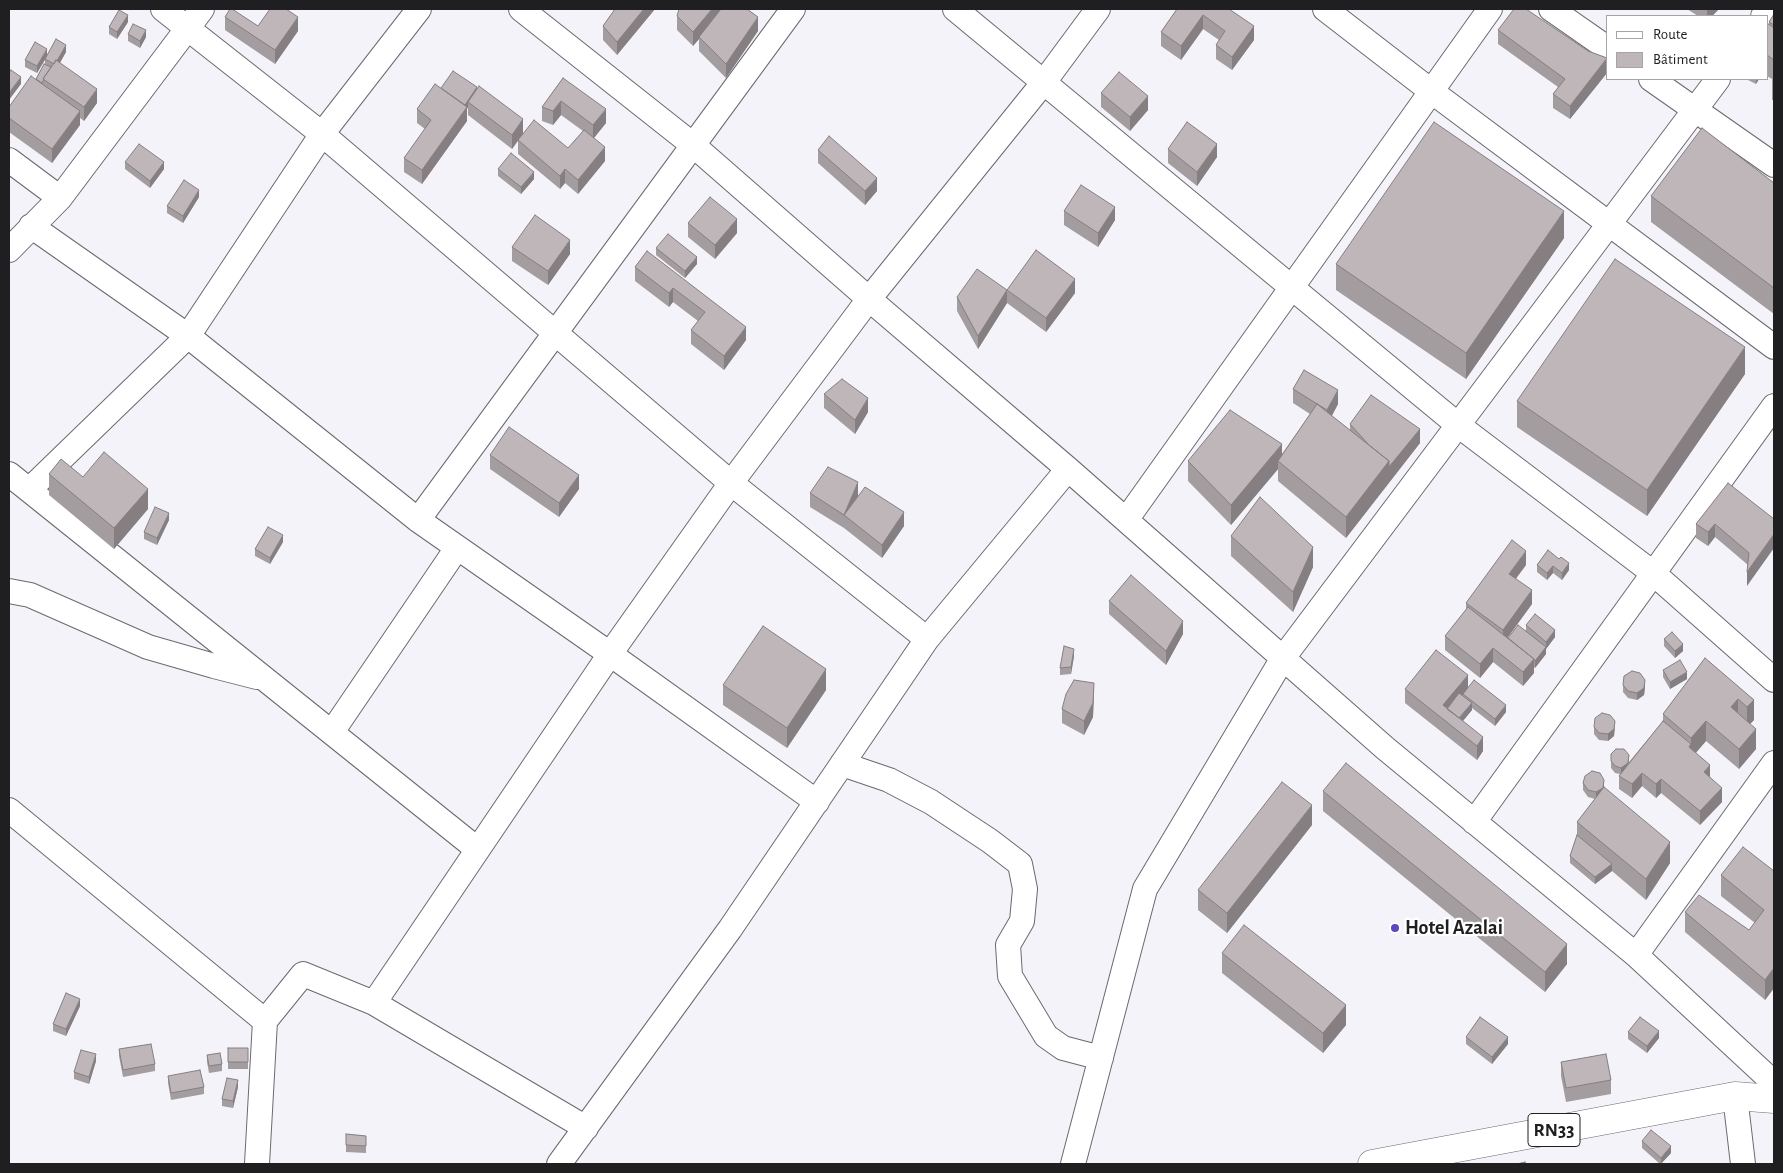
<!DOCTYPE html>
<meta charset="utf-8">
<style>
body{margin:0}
#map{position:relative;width:1783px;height:1173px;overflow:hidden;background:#f5f3fa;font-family:"Alegreya Sans",sans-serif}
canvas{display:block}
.frame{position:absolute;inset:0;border:10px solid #1f1e21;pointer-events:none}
.legend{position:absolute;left:1606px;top:15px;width:162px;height:65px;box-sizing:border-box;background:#fff;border:1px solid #a5a5a6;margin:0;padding:6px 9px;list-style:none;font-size:15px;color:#1f1e21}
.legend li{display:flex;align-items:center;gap:10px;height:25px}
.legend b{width:25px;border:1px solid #a5a5a6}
</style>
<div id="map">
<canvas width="1783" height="1173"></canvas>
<div class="frame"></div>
<ul class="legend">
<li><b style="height:6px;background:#fff"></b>Route</li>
<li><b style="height:14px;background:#beb6b9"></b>Bâtiment</li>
</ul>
</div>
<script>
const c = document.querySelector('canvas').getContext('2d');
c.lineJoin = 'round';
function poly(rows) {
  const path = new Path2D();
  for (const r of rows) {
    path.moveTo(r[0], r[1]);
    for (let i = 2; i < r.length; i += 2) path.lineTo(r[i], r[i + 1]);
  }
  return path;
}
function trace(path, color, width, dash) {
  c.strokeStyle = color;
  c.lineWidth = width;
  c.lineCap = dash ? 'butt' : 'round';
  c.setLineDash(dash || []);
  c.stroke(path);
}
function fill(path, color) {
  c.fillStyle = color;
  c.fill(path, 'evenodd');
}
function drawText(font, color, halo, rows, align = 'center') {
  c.font = font + ' "Alegreya Sans",sans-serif';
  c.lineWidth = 4.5;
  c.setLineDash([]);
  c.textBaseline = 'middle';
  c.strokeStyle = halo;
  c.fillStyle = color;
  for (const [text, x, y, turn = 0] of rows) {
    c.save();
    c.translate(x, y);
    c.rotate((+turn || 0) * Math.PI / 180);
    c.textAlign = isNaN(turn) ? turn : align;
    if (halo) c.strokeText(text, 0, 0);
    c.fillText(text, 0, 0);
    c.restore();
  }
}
const street = poly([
 [163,9,322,134,731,483,927,639],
 [521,9,693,145,869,299,1068,469,1385,748,1636,955,1774,1083],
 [955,9,1458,425,1653,573,1774,680],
 [1325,9,1431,91,1774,347],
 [1551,9,1607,48],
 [1763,16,1769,9],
 [1651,79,1774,165],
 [9,160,60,198],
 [31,226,188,336,418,520,610,654,817,802],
 [9,250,60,198,202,9],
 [9,474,477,849],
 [29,490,188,336,322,134,419,9],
 [418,520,793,9],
 [1126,520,1490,9],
 [9,591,30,595,148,647,214,666,257,677],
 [332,732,457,548],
 [842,764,889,780,931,802,990,841,1020,864,1025,889,1022,921,1008,945,1010,976,1046,1036,1063,1048,1101,1058],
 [9,810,265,1021],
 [1474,822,1774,406],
 [1636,955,1774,763],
 [374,1003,610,654,731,483,869,299,1044,82,1098,9],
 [1735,1096,1743,1164],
 [257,1164,265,1021,303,974,374,1003,586,1128],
 [559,1164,730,929,927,639,1068,469],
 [1073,1164,1145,889,1283,658,1718,79]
]);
const primary = poly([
 [1372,1164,1735,1096,1774,1099]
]);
trace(street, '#6b696f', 26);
trace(primary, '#6b696f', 29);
trace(street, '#fff', 24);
trace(primary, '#fff', 28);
fill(poly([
 [615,9,655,9,617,55,603,40,603,26],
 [1177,9,1229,9,1254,40,1232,70,1216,59,1216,45,1219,40,1203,29,1181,60,1161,46,1161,32],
 [1687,9,1719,9,1712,16,1698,16],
 [1774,14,1774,100,1772,100,1772,79,1767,76,1767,23,1769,24,1769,22],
 [677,16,758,31,726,78,699,51,699,39,693,46,677,30],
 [225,17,258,26,298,31,275,64,225,30],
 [128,22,117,39,109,34,109,27],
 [1498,30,1588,51,1607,58,1607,73,1570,119,1553,108,1553,94,1558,87,1498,44],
 [128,34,146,37,140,48,128,41],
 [66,52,60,63,97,103,84,121,80,118,80,125,52,163,9,132,9,107,36,79,45,64,45,60,37,73,25,67,25,60],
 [563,78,606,123,594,138,605,161,578,194,565,183,560,189,518,154,518,141,512,149,468,115,468,107,467,109,467,121,422,184,404,172,404,158,425,129,417,123,417,109,441,88,477,90,523,133,568,148,583,131,561,115,553,125,542,121,542,107],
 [1746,79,1759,79,1756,84],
 [1101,93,1148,110,1130,131,1101,107],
 [1168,149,1217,157,1197,186,1168,163],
 [818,150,877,191,865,205,818,163],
 [125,162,164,169,150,188,125,169],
 [498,169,534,179,521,194,498,176],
 [1774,183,1774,314,1651,222,1651,196],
 [199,197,183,223,167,213,167,206],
 [1064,211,1115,220,1098,247,1064,225],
 [688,223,737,233,715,259,688,237],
 [1564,238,1466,379,1336,290,1336,264],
 [512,247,570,254,548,285,512,261],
 [656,248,697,264,685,278,656,255],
 [647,251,746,340,724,370,691,344,691,330,698,321,673,302,669,307,635,281,635,267],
 [1007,290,1075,293,1046,332,1007,303,978,349,957,311,957,297],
 [1745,374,1647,516,1517,427,1517,401],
 [1293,389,1338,404,1332,416,1350,430,1350,424,1420,443,1346,538,1278,481,1278,469,1231,525,1188,481,1188,461,1282,454,1310,414,1293,403],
 [824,394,868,412,855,434,824,408],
 [490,455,579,489,559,517,490,469],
 [49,474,148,509,114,549,49,495],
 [810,493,858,496,904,526,882,558,844,528,810,507],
 [1774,519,1747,586,1748,565,1715,537,1708,546,1696,538,1696,524],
 [169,520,157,545,144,539,144,532],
 [1231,536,1313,567,1293,612,1231,556],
 [283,542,270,564,255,556,255,549],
 [1548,550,1569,570,1562,580,1553,573,1547,580,1537,572,1537,565],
 [1526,565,1516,578,1532,604,1507,638,1508,638,1526,630,1526,625,1555,637,1546,649,1546,654,1535,668,1534,667,1534,673,1523,686,1493,662,1480,678,1445,650,1445,636,1466,610,1466,603],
 [1109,601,1183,634,1166,665,1109,614],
 [1664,639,1683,651,1675,658,1664,646],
 [1074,656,1071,674,1060,675,1060,668],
 [1705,658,1754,700,1754,720,1750,724,1756,749,1739,769,1706,741,1696,753,1710,777,1722,802,1700,825,1661,793,1656,798,1642,786,1632,798,1619,789,1619,776,1620,774,1615,773,1611,768,1611,754,1629,762,1663,721,1663,714],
 [1663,670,1687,679,1670,689,1663,677],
 [723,685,826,690,787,748,723,705],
 [1623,685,1645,687,1644,695,1637,700,1628,698,1623,692],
 [1468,688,1506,712,1495,726,1472,708,1472,710,1463,721,1483,751,1477,760,1405,703,1405,689],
 [1094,697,1093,717,1084,735,1062,723,1062,709],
 [1594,727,1615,728,1614,736,1608,741,1599,740,1594,734],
 [1583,783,1604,787,1670,863,1646,900,1612,871,1595,884,1570,863,1570,856,1577,835,1577,822,1595,799,1588,797,1583,790],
 [1323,791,1567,964,1545,992,1323,811],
 [1312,825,1227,933,1198,910,1198,890],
 [1774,871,1774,988,1765,1000,1685,932,1685,912,1749,930,1755,923,1721,896,1721,875],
 [1222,953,1346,1025,1323,1053,1222,973],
 [80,1006,66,1036,53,1031,53,1024],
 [1628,1032,1659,1038,1647,1053,1628,1039],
 [1466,1037,1508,1044,1492,1064,1466,1044],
 [228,1048,248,1048,248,1069,228,1069],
 [119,1049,155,1064,155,1071,123,1077,119,1056],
 [207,1055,222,1064,222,1071,209,1073,207,1062],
 [96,1061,89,1084,74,1079,74,1072],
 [1561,1062,1611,1080,1611,1094,1566,1102,1561,1076],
 [168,1076,204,1087,204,1094,171,1100,168,1083],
 [238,1087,233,1108,222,1106,222,1099],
 [346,1134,366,1136,366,1153,346,1152],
 [1642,1141,1671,1153,1660,1164,1642,1148]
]), '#a39d9f');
fill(poly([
 [644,9,655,9,617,55,617,42],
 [712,9,723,9,699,37,699,39,693,46,693,32],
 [1707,9,1719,9,1712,16,1707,16],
 [128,15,128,22,117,39,117,32],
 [1203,15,1203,29,1181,60,1181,46],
 [298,17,298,31,275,64,275,50],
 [758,17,758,31,726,78,726,64],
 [1254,26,1254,40,1232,70,1232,57],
 [146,30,146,37,140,48,140,41],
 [66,45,66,52,55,71,55,64],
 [47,49,47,56,37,73,37,66],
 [1607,59,1607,73,1570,119,1570,106],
 [21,77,21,84,9,100,9,93],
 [1756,79,1759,79,1756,84],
 [477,87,477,94,468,102,468,107,467,109,467,121,422,184,422,170],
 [97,89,97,103,84,121,84,107],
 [1148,96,1148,110,1130,131,1130,117],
 [561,101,561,115,553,125,553,111],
 [606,109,606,123,593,139,593,125],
 [80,111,80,125,52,163,52,149],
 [523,119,523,133,512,149,512,135],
 [1217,144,1217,157,1197,186,1197,172],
 [605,147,605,161,578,194,578,180],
 [164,162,164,169,150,188,150,181],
 [565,169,565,183,560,189,560,176],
 [534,172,534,179,521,194,521,187],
 [877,178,877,191,865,205,865,191],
 [199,190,199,197,183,223,183,216],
 [1115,207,1115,220,1098,247,1098,233],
 [1564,211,1564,238,1466,379,1466,353],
 [737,219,737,233,715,259,715,245],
 [570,240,570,254,548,285,548,271],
 [697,257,697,264,685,278,685,271],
 [1075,279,1075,293,1046,332,1046,318],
 [673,288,673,302,669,307,669,293],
 [1007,290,1007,303,978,349,978,336],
 [746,327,746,340,724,370,724,356],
 [1745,347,1745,374,1647,516,1647,490],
 [1338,390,1338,404,1327,424,1327,410],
 [868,398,868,412,855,434,855,420],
 [1420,429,1420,443,1346,538,1346,517,1389,461],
 [1282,444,1282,464,1278,461,1278,469,1231,525,1231,505],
 [579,475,579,489,559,517,559,503],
 [858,482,858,496,844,515],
 [148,489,148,509,114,549,114,528],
 [904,512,904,526,882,558,882,545],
 [169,513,169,520,157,545,157,538],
 [1715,524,1715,537,1708,546,1708,532],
 [1774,534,1774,548,1747,586,1747,572],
 [283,535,283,542,270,564,270,558],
 [1313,547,1313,567,1293,612,1293,592],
 [1526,551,1526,565,1509,588,1509,574],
 [1569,563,1569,570,1562,580,1562,573],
 [1553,566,1553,573,1547,580,1547,573],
 [1532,590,1532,604,1503,644,1503,630],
 [1183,621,1183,634,1166,665,1166,651],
 [1555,630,1555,637,1546,649,1546,654,1535,668,1535,661,1546,647,1546,642],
 [1683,644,1683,651,1675,658,1675,651],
 [1493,648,1493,662,1480,678,1480,664],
 [1074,649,1074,656,1071,674,1071,667],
 [1534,659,1534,673,1523,686,1523,672],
 [826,669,826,690,787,748,787,728],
 [1687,672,1687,679,1670,689,1670,682],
 [1468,675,1468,689,1447,714,1443,705],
 [1645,680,1645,687,1644,695,1637,700,1637,693],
 [1094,683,1093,717,1084,735,1084,721],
 [1738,699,1738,720,1731,707],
 [1754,700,1754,720,1747,727,1747,707],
 [1472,703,1472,710,1456,729,1456,722],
 [1506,705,1506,712,1495,726,1495,719],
 [1615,721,1614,736,1608,741,1608,734],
 [1706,721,1706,741,1689,760,1689,747,1691,744,1691,738],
 [1756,729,1756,749,1739,769,1739,749],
 [1483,737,1483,751,1477,760,1477,746],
 [1629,755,1629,762,1621,775,1621,768],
 [1710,765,1710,778,1704,772],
 [1642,773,1642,786,1632,798,1632,784],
 [1661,779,1661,793,1656,798,1656,784],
 [1604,780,1604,787,1603,795,1596,799,1596,792],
 [1722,788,1722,802,1700,825,1700,811],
 [1312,805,1312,825,1227,933,1227,913],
 [1670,842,1670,863,1646,900,1646,879],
 [1612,864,1612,871,1595,884,1595,877],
 [1567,944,1567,964,1545,992,1545,972],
 [1774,968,1774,988,1765,1000,1765,980],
 [80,999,80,1006,66,1036,66,1029],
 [1346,1005,1346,1025,1323,1053,1323,1033],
 [1659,1031,1659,1038,1647,1053,1647,1046],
 [1508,1037,1508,1044,1492,1064,1492,1057],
 [96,1054,96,1061,89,1084,89,1077],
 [238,1080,238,1087,233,1108,233,1101],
 [1671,1146,1671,1153,1661,1164,1661,1158]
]), '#857f82');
const building = poly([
 [230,9,232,9,258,26,270,9,286,9,298,17,275,50,225,17,230,9],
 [615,9,644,9,617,42,603,26,615,9],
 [679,9,712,9,693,32,677,16,679,9],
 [721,9,747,9,758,17,726,64,699,37,721,9],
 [1177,9,1229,9,1254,26,1232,57,1216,45,1225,31,1203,15,1181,46,1161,32,1177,9],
 [1514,9,1526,9,1588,51,1607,58,1570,106,1553,94,1565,79,1498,30,1514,9],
 [119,10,128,15,117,32,109,27,119,10],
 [1774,14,1774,25,1769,22,1774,14],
 [1767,23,1774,28,1774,60,1767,55,1767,23],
 [133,24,146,30,140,41,128,34,133,24],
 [56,39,66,45,57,61,56,60,54,64,45,59,56,39],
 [35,42,47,49,37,66,25,60,35,42],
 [56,60,97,89,84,107,43,79,56,60],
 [44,64,51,67,43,79,44,79,42,83,36,79,44,64],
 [11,70,21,77,9,93,9,73,11,70],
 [453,71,477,87,465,105,441,88,453,71],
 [1119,72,1148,96,1130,117,1101,93,1119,72],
 [31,76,80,111,52,149,9,118,9,107,31,76],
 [563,78,606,109,593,125,561,101,553,111,542,107,563,78],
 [435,84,467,107,422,170,404,158,431,120,417,109,435,84],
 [479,86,523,119,512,135,468,102,479,86],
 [534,120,568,148,584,130,605,147,578,180,565,169,560,176,518,140,534,120],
 [1187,122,1217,144,1197,172,1168,149,1187,122],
 [1434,122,1564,211,1466,353,1336,264,1434,122],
 [1702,128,1774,183,1774,288,1651,196,1702,128],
 [829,136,877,178,865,191,818,150,829,136],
 [139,144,164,162,150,181,125,162,139,144],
 [511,153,534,172,521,187,498,169,511,153],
 [184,180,199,190,183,216,167,206,184,180],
 [1081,185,1115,207,1098,233,1064,211,1081,185],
 [710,197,737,219,715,245,688,223,710,197],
 [535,215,570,240,548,271,512,247,535,215],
 [668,234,697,257,685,271,656,248,668,234],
 [1036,250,1075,279,1046,318,1007,290,978,336,957,297,977,269,1007,290,1036,250],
 [647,251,746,327,724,356,691,330,705,312,673,288,669,293,635,267,647,251],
 [1615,259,1745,347,1647,490,1517,401,1615,259],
 [1304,370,1338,390,1327,410,1293,389,1304,370],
 [842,379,868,398,855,420,824,394,842,379],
 [1371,395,1420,429,1389,467,1389,461,1369,445,1350,424,1371,395],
 [1317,404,1389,461,1346,517,1278,461,1317,404],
 [1230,410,1282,444,1231,505,1188,461,1230,410],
 [509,427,579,475,559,503,490,455,509,427],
 [104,452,148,489,114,528,49,474,61,459,83,477,104,452],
 [828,467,858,482,844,515,865,487,904,512,882,545,844,515,810,493,828,467],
 [1728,483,1774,519,1774,534,1747,572,1749,553,1715,524,1708,532,1696,524,1728,483],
 [1260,497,1313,547,1293,592,1231,536,1260,497],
 [155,507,169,513,157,538,144,532,155,507],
 [268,527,283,535,270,558,255,549,268,527],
 [1512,540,1526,551,1509,574,1532,590,1503,630,1466,603,1512,540],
 [1548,550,1559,559,1561,557,1569,563,1562,573,1553,566,1547,573,1537,565,1548,550],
 [1131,575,1183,621,1166,651,1109,601,1131,575],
 [1468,607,1534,659,1523,672,1493,648,1480,664,1445,636,1468,607],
 [1535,614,1555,630,1546,642,1526,625,1535,614],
 [1518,625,1546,647,1535,661,1534,659,1508,638,1518,625],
 [763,626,826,669,787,728,723,685,763,626],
 [1672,632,1683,644,1675,651,1664,639,1672,632],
 [1064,646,1074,649,1071,667,1060,668,1064,646],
 [1436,650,1468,675,1443,705,1483,737,1477,746,1405,689,1436,650],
 [1705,658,1754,700,1747,707,1738,699,1731,707,1756,729,1739,749,1706,721,1691,738,1663,714,1705,658],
 [1680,660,1687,672,1670,682,1663,670,1680,660],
 [1632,671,1640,673,1645,680,1644,688,1637,693,1628,691,1623,685,1624,676,1632,671],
 [1074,680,1094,683,1093,703,1084,721,1062,709,1066,694,1074,680],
 [1474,680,1506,705,1495,719,1463,694,1474,680],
 [1459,693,1472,703,1459,718,1447,709,1459,693],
 [1602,713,1610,715,1615,721,1614,729,1608,734,1599,733,1594,727,1595,718,1602,713],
 [1663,721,1691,744,1689,747,1710,765,1704,772,1722,788,1700,811,1661,779,1656,784,1642,773,1632,784,1619,776,1663,721],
 [1616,749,1624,749,1629,755,1628,763,1621,768,1615,766,1611,761,1611,754,1616,749],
 [1346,763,1567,944,1545,972,1323,791,1346,763],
 [1592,771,1600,773,1604,780,1603,788,1596,792,1588,790,1583,783,1585,776,1592,771],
 [1282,782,1312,805,1227,913,1198,890,1282,782],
 [1604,787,1670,842,1646,879,1577,822,1604,787],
 [1577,835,1612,864,1595,877,1570,856,1577,835],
 [1743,847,1774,871,1774,968,1765,980,1685,912,1699,895,1749,930,1764,910,1721,875,1743,847],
 [1244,925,1346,1005,1323,1033,1222,953,1244,925],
 [66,993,80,999,66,1029,53,1024,66,993],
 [1480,1017,1508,1037,1492,1057,1466,1037,1480,1017],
 [1640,1017,1659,1031,1647,1046,1628,1032,1640,1017],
 [151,1044,155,1064,123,1070,119,1049,151,1044],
 [228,1048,248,1048,248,1062,228,1062,228,1048],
 [81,1050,96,1054,89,1077,74,1072,81,1050],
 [220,1053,222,1064,209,1066,207,1055,220,1053],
 [1606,1054,1611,1080,1566,1088,1561,1062,1606,1054],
 [200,1070,204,1087,171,1093,168,1076,200,1070],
 [227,1078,238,1080,233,1101,222,1099,227,1078],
 [1651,1130,1671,1146,1661,1158,1642,1141,1651,1130],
 [346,1134,366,1136,366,1146,346,1145,346,1134],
 [1525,1162,1526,1164,1517,1164,1525,1162]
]);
fill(building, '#beb6b9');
trace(building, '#857f82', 1);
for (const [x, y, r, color] of [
 [1395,928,5,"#5d46be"]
]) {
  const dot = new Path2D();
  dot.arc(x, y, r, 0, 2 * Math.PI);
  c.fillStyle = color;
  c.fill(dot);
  trace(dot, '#fff', 2);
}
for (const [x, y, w] of [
 [1554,1130,52]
]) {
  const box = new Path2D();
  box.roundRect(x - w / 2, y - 16.5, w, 33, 4);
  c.fillStyle = '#fff';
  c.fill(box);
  trace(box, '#1f1e21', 1);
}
drawText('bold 19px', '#1f1e21', null, [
 ["RN33",1554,1130]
]);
drawText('bold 20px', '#1f1e21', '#fff', [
 ["Hotel Azalai",1405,928]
], 'left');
</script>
